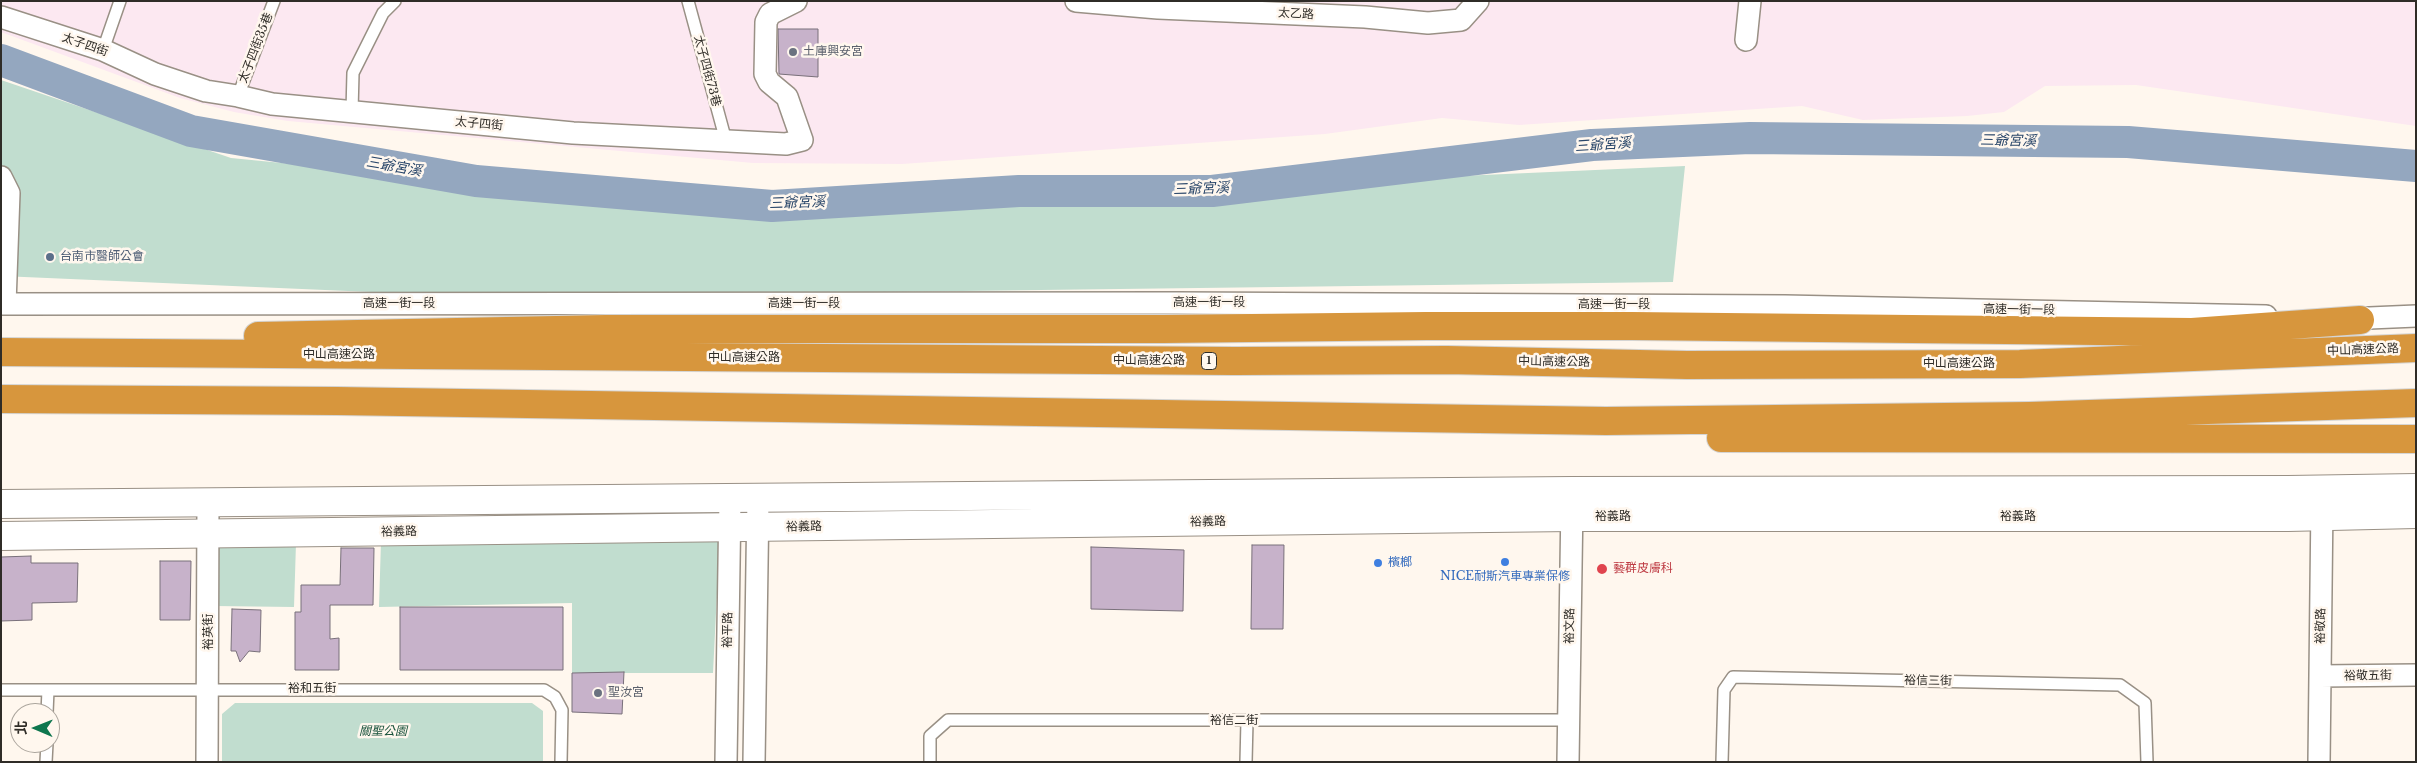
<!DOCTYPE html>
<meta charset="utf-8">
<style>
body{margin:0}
#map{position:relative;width:2417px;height:763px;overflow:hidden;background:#fff7ee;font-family:"Libre Baskerville","Noto Sans TC",serif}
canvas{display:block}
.frame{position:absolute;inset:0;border:2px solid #2f2c27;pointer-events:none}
.north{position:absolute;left:10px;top:703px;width:50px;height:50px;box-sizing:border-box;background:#fff7ee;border:1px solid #aca69e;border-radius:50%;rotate:271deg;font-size:14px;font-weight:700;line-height:20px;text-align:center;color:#2f2c27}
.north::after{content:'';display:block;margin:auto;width:18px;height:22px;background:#0e764e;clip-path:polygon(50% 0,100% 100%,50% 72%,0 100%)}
</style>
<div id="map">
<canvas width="2417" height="763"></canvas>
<div class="frame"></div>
<div class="north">北</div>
</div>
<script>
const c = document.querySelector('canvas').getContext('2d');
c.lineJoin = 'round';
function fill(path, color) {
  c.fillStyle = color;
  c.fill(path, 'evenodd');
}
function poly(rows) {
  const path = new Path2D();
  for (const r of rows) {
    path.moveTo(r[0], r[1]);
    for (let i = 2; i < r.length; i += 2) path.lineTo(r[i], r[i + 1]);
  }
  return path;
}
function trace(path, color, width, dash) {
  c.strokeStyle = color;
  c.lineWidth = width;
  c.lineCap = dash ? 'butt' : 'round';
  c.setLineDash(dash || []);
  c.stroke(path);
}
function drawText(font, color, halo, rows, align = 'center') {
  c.font = font + ' "Libre Baskerville","Noto Sans TC",serif';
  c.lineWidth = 5;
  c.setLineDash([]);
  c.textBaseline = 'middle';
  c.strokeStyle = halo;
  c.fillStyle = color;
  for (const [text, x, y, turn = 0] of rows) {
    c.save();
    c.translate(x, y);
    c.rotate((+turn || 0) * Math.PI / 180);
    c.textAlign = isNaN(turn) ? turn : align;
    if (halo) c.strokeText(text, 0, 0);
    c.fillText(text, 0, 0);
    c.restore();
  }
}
fill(poly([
 [1,1,2416,1,2416,126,2136,85,2045,86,2004,112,1967,116,1863,120,1802,106,1519,125,1442,118,1325,134,902,164,753,163,288,121,234,112,180,98,1,32]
]), '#fce8f1');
fill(poly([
 [1,80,231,158,771,211,1326,182,1685,166,1673,282,487,297,1,276],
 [720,532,713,673,572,673,572,603,379,607,381,541],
 [296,543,294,607,215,606,215,545],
 [235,703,532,703,543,711,543,762,222,762,222,714]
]), '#c1ddcf');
trace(poly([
 [1,60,191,131,476,181,772,206,1019,191,1212,191,1592,145,1750,138,2128,142,2416,166]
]), '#94a7bf', 32);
const building = poly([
 [778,29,818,29,818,77,779,74,778,29],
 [1252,545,1284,545,1283,629,1251,629,1252,545],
 [1091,547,1184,550,1183,611,1091,609,1091,547],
 [341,548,374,548,373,605,330,605,330,639,339,638,339,670,295,670,295,612,301,612,301,585,340,585,341,548],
 [31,556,31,563,78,563,77,602,32,603,32,620,1,621,1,557,31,556],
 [160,561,191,561,190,620,160,620,160,561],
 [400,607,563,607,563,670,400,670,400,607],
 [232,609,261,610,260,652,249,651,240,662,236,651,231,651,232,609],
 [624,672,622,714,572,712,572,673,624,672]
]);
fill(building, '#c7b2ca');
trace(building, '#79707a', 1);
const service = poly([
 [688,1,726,141],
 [103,50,120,1],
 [238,96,274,1],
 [352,111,353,73,383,13,395,1],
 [1,690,544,690,555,697,562,710,561,762],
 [47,713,48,690],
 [46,762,47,743],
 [930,762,930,736,948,720,1569,720],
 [1246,762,1247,721],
 [1722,762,1724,690,1733,677,2120,685,2145,703,2147,762]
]);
const minor = poly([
 [1076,1,1158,8,1365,17,1428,23,1461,20,1478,1],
 [1,17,103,50,155,74,206,91,238,96,272,104,573,133,786,144,802,140,787,97,769,82,765,74,766,22,770,14,796,1],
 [1746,40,1750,1],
 [1,177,9,193,5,304],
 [1,304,1177,303,1785,306,2266,316],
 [2346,319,2416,316],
 [2320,676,2416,675],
 [207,762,208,502],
 [726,762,730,498],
 [754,762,758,498],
 [1568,762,1572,502],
 [2319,762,2322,502]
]);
const tertiary = poly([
 [1,504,1572,491,2288,490,2416,488],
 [1,536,1572,517,2288,517,2416,514]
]);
const motorway = poly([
 [258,336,606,329,1164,329,1426,326,1632,326,2192,332,2360,320],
 [1,352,1235,361,1447,360,1687,365,2020,364,2416,348],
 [1,399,337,401,1606,421,2029,416,2416,403],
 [1721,438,2416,439]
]);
trace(service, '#999085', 14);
trace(minor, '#999085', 24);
trace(tertiary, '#999085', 30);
trace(motorway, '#d5d5d4', 30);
trace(service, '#fff', 11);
trace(minor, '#fff', 21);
trace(tertiary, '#fff', 28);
trace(motorway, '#d7963d', 28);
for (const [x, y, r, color] of [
 [793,52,5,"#6b7280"],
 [50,257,5,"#5c6f8a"],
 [1505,562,5,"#3f7fe0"],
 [1378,563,5,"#3f7fe0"],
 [1602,569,6,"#e0444e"],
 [598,693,5,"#6b7280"]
]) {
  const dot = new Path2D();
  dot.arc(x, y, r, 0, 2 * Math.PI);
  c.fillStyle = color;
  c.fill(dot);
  trace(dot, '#fff7ee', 2);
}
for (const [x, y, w] of [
 [1209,361,15]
]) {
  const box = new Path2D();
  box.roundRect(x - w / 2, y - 8.5, w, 17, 4);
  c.fillStyle = '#fff7ee';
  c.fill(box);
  trace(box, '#2f2c27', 1);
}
drawText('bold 11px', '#2f2c27', null, [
 ["1",1209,361]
]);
drawText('12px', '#2f2c27', '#fff7ee', [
 ["太乙路",1296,14,3],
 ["太子四街",85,45,19],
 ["太子四街35巷",256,48,-69],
 ["太子四街73巷",707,71,75],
 ["太子四街",479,124,5],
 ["高速一街一段",1209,303],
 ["高速一街一段",399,304],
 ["高速一街一段",804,304],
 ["高速一街一段",1614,305],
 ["高速一街一段",2019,310,1],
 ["中山高速公路",2363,350,-2],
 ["中山高速公路",339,355],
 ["中山高速公路",744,358],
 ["中山高速公路",1149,361],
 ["中山高速公路",1554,362,1],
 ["中山高速公路",1959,364],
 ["裕義路",1613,517],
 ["裕義路",2018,517],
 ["裕義路",1208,522,-1],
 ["裕義路",804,527,-1],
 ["裕義路",399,532,-1],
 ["裕文路",1570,626,-89],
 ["裕敬路",2321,626,-89],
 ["裕平路",728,630,-89],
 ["裕英街",209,632,-90],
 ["裕敬五街",2368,676,-1],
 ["裕信三街",1928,681,1],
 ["裕和五街",312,689],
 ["裕信二街",1234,721]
]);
drawText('12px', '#5b616d', '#fff7ee', [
 ["土庫興安宮",803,52],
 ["聖汝宮",608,693]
], 'left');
drawText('12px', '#4e5e75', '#fff7ee', [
 ["台南市醫師公會",60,257]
], 'left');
drawText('12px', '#366cbe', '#fff7ee', [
 ["檳榔",1388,563],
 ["NICE耐斯汽車專業保修",1505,577,"center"]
], 'left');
drawText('12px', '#be3a42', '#fff7ee', [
 ["藝群皮膚科",1613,569]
], 'left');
drawText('italic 12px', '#19523b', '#fff7ee', [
 ["關聖公園",383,732]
]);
drawText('italic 14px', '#284569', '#fff7ee', [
 ["三爺宮溪",2008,141,1],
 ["三爺宮溪",1603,145,-4],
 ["三爺宮溪",394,167,10],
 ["三爺宮溪",1201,189,-2],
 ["三爺宮溪",797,203,-2]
]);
</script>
